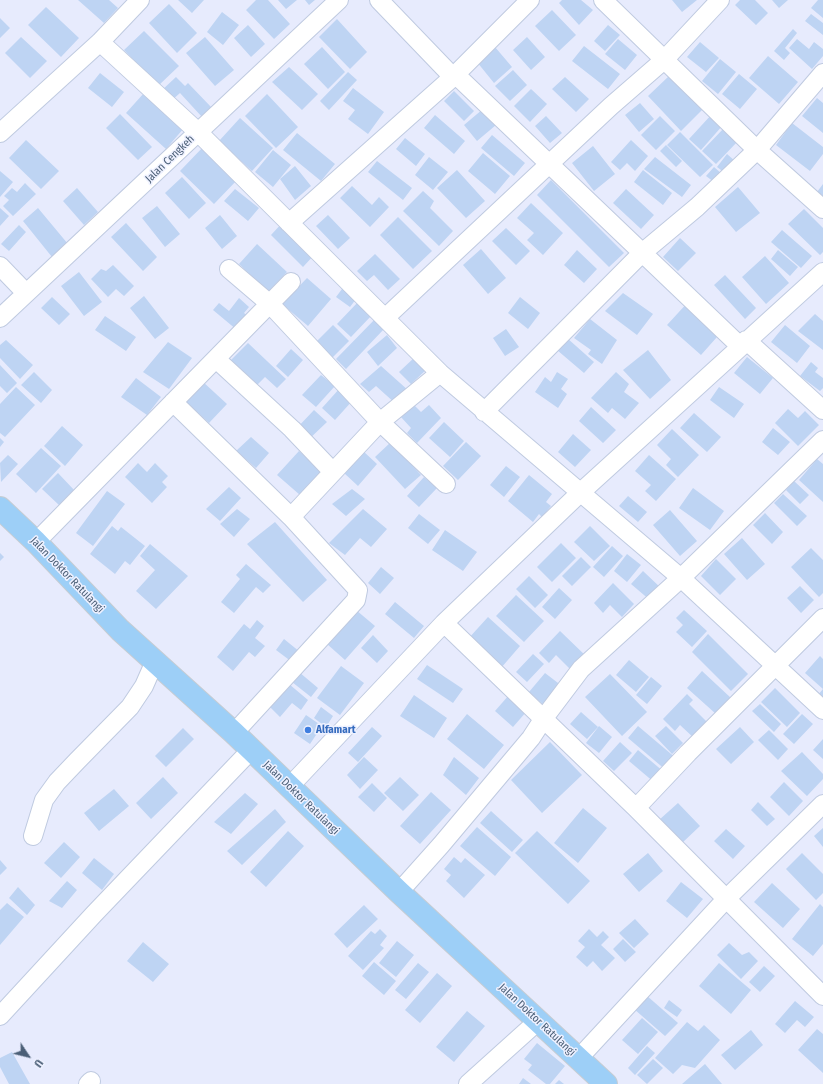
<!DOCTYPE html>
<style>
body{margin:0}
#map{position:relative;width:823px;height:1084px;overflow:hidden;background:#e7ebfd;font-family:"Fira Sans Condensed",sans-serif}
canvas{display:block}
.north{position:absolute;left:8px;top:1036px;width:40px;height:40px;-webkit-text-stroke:3px #eef1ff;paint-order:stroke;rotate:125deg;font-size:11px;font-weight:700;line-height:16px;text-align:center;color:#4b5f77}
.north::after{content:'';display:block;margin:auto;width:14px;height:18px;background:#4b5f77;clip-path:polygon(50% 0,100% 100%,50% 72%,0 100%)}
</style>
<div id="map">
<canvas width="823" height="1084"></canvas>
<div class="north">U</div>
</div>
<script>
const c = document.querySelector('canvas').getContext('2d');
c.lineJoin = 'round';
function fill(path, color) {
  c.fillStyle = color;
  c.fill(path, 'evenodd');
}
function poly(rows) {
  const path = new Path2D();
  for (const r of rows) {
    path.moveTo(r[0], r[1]);
    for (let i = 2; i < r.length; i += 2) path.lineTo(r[i], r[i + 1]);
  }
  return path;
}
function trace(path, color, width, dash) {
  c.strokeStyle = color;
  c.lineWidth = width;
  c.lineCap = dash ? 'butt' : 'round';
  c.setLineDash(dash || []);
  c.stroke(path);
}
function drawText(font, color, halo, rows, align = 'center') {
  c.font = font + ' "Fira Sans Condensed",sans-serif';
  c.lineWidth = 3;
  c.setLineDash([]);
  c.textBaseline = 'middle';
  c.strokeStyle = halo;
  c.fillStyle = color;
  for (const [text, x, y, turn = 0] of rows) {
    c.save();
    c.translate(x, y);
    c.rotate((+turn || 0) * Math.PI / 180);
    c.textAlign = isNaN(turn) ? turn : align;
    if (halo) c.strokeText(text, 0, 0);
    c.fillText(text, 0, 0);
    c.restore();
  }
}
fill(poly([
 [78,0,109,0,118,8,104,23],
 [178,0,204,0,192,13],
 [256,0,268,0,290,24,274,39,246,10],
 [278,0,297,0,286,9],
 [305,0,315,0,309,5],
 [562,0,581,0,593,10,579,25,559,3],
 [672,0,697,0,682,12],
 [740,0,755,0,768,13,756,25,735,5],
 [772,0,788,0,779,8],
 [818,0,823,0,823,18,811,8],
 [169,4,197,33,177,53,149,23],
 [46,7,79,38,61,57,28,25],
 [552,10,576,35,559,51,535,26],
 [222,12,239,25,223,45,207,32],
 [811,14,823,23,823,35,805,21],
 [0,18,10,28,0,38],
 [337,19,367,52,350,69,319,37],
 [248,25,265,44,251,57,234,38],
 [608,25,620,35,605,51,594,41],
 [793,29,797,33,785,48,790,53,784,60,774,51],
 [144,31,179,66,158,86,124,50],
 [21,37,47,61,30,78,5,53],
 [205,37,234,70,215,86,186,53],
 [527,37,545,57,531,70,513,50],
 [618,39,637,55,625,70,605,54],
 [797,39,809,49,814,42,823,49,823,56,812,69,789,48],
 [700,42,719,58,706,72,687,57],
 [584,46,620,74,608,89,572,61],
 [322,47,345,72,328,89,304,64],
 [495,47,512,67,494,83,477,62],
 [768,56,798,82,779,104,749,78],
 [720,59,736,72,718,94,702,81],
 [289,67,318,94,302,110,272,82],
 [513,70,527,85,510,101,495,86],
 [348,72,357,80,329,110,320,101],
 [100,73,124,92,112,107,88,88],
 [739,74,757,89,740,109,722,94],
 [669,76,702,110,681,131,648,96],
 [176,77,185,86,188,83,212,108,202,117,180,93,171,101,161,91],
 [565,77,589,99,576,112,552,89],
 [353,88,384,112,368,134,348,119,355,110,343,101],
 [531,89,547,104,530,122,514,106],
 [454,91,474,111,464,121,444,101],
 [144,93,184,128,166,149,126,113],
 [267,94,298,127,276,148,245,116],
 [817,98,823,103,823,133,802,116],
 [640,103,654,119,639,132,625,115],
 [483,109,496,125,477,141,464,125],
 [120,114,152,147,138,160,106,128],
 [712,114,723,125,701,150,689,139],
 [435,115,465,141,454,154,424,128],
 [546,116,562,133,550,143,535,126],
 [660,116,675,131,656,150,641,135],
 [240,118,273,148,252,171,219,141],
 [792,123,823,147,823,154,810,171,776,145],
 [724,128,738,141,716,164,702,151],
 [680,132,713,165,700,177,667,145],
 [297,133,335,164,321,181,283,150],
 [492,135,525,163,514,176,481,148],
 [405,138,425,154,416,166,396,149],
 [26,140,59,171,41,189,9,158],
 [631,140,648,156,635,171,627,163,620,170,611,162],
 [205,145,239,178,214,204,180,171],
 [666,145,682,161,676,167,660,151],
 [593,146,615,174,594,191,572,163],
 [273,150,291,165,273,187,255,172],
 [483,153,510,176,495,194,468,171],
 [727,154,735,161,725,173,717,167],
 [429,157,448,172,433,190,415,175],
 [655,157,691,185,682,197,644,169],
 [377,161,412,188,403,200,368,172],
 [295,166,311,186,295,200,280,179],
 [714,167,722,174,714,182,706,176],
 [457,170,485,201,466,218,437,188],
 [643,170,672,193,663,205,634,182],
 [0,171,13,182,0,197],
 [182,177,206,203,189,219,165,193],
 [551,180,624,253,609,267,537,195],
 [25,183,36,194,13,216,3,206,9,200,4,196,12,188,17,192],
 [823,184,823,196,817,192],
 [352,186,372,205,379,197,389,207,370,227,340,198],
 [738,187,760,213,736,232,715,207],
 [77,188,98,212,84,225,63,201],
 [235,189,259,208,248,221,224,201],
 [626,189,654,215,641,229,613,203],
 [423,191,434,201,430,208,453,231,439,246,403,211],
 [531,203,563,233,543,255,527,240,534,233,517,218],
 [157,206,180,234,165,247,142,218],
 [0,208,9,216,0,226],
 [38,208,68,244,52,257,23,221],
 [804,209,823,228,823,252,820,255,788,224],
 [220,215,237,236,222,249,205,228],
 [328,215,350,238,338,249,316,226],
 [398,217,432,251,413,269,380,235],
 [283,222,315,254,303,267,271,235],
 [126,223,157,257,143,271,111,237],
 [19,225,26,232,9,251,1,244],
 [506,228,530,251,516,265,492,241],
 [782,230,812,256,801,268,771,242],
 [680,238,696,253,678,271,663,257],
 [257,244,287,272,268,292,239,264],
 [481,249,506,278,488,294,463,265],
 [577,250,597,269,584,283,564,265],
 [778,250,798,267,790,276,771,259],
 [375,254,400,279,388,290,374,275,367,281,357,271],
 [765,256,789,283,766,304,742,277],
 [113,265,134,286,124,296,116,289,108,297,91,279,101,269,106,271],
 [79,272,102,302,84,316,61,286],
 [725,275,756,308,745,319,714,285],
 [307,278,331,299,308,326,282,304],
 [345,285,359,295,350,307,336,297],
 [623,293,653,314,637,335,605,311],
 [144,296,169,328,155,339,130,308],
 [52,297,70,314,59,325,41,308],
 [520,297,540,313,528,329,508,313],
 [239,298,249,307,244,313,248,316,237,330,213,310,219,303,229,311],
 [689,301,717,326,712,332,717,337,701,355,667,325],
 [358,302,372,315,351,337,337,324],
 [815,314,823,321,823,350,798,331],
 [105,316,136,337,126,351,95,330],
 [377,317,384,329,346,369,336,359],
 [590,319,617,340,602,364,588,354,591,350,574,338],
 [333,325,349,341,332,358,316,342],
 [785,325,810,346,797,363,771,342],
 [506,329,519,347,505,356,493,338],
 [387,335,397,348,378,366,367,352],
 [567,338,594,362,584,373,557,350],
 [6,340,33,365,20,379,0,358,0,345],
 [168,342,192,358,169,389,143,372],
 [248,343,286,379,277,388,265,377,253,389,227,364],
 [291,349,303,360,288,377,276,366],
 [648,350,671,380,650,399,623,370],
 [416,356,427,369,411,384,399,372],
 [747,357,773,378,760,394,734,373],
 [811,362,818,368,815,372,823,378,823,388,820,391,800,376],
 [0,365,17,383,7,393,0,386],
 [381,366,409,391,396,404,376,386,369,392,360,384],
 [34,372,52,390,41,403,21,385],
 [557,372,568,379,561,389,567,394,558,408,535,392,545,377,551,382],
 [616,372,629,384,624,392,639,403,625,419,612,408,608,413,591,398],
 [321,375,335,386,316,407,302,395],
 [136,378,161,397,147,415,121,397],
 [202,381,227,404,209,423,184,400],
 [16,387,35,405,5,437,0,433,0,404],
 [719,387,744,404,734,418,710,400],
 [340,388,353,400,335,420,322,408],
 [413,404,421,412,429,405,441,418,417,443,407,433,411,428,400,416],
 [591,407,616,430,603,443,579,421],
 [788,409,798,418,805,411,819,425,798,446,775,423],
 [314,410,327,422,306,442,295,430],
 [694,413,721,437,707,452,680,428],
 [444,422,464,441,450,457,429,438],
 [62,426,83,445,65,466,44,446],
 [773,428,790,442,778,455,762,442],
 [672,429,699,455,678,477,666,465,671,459,657,445],
 [573,434,591,450,575,467,558,452],
 [251,437,269,453,256,468,236,451],
 [0,438,4,442,0,447],
 [391,442,421,475,405,489,375,457],
 [466,442,481,456,458,480,443,466],
 [41,448,61,466,36,493,16,474],
 [299,451,322,471,300,495,277,475],
 [363,451,377,464,358,486,344,473],
 [8,455,18,464,1,482,0,463],
 [649,455,676,479,656,501,645,491,651,485,635,471],
 [817,459,823,464,823,502,799,480],
 [138,463,147,472,155,463,168,476,162,482,167,487,152,503,125,477],
 [506,466,520,477,504,497,490,485],
 [58,473,75,491,60,506,42,489],
 [529,475,552,494,546,502,551,506,542,517,539,514,533,522,508,501],
 [424,477,437,488,419,507,407,496],
 [794,481,809,495,800,504,786,490],
 [229,487,241,498,220,521,206,509],
 [693,488,724,511,710,530,679,508],
 [352,489,365,499,346,516,332,504],
 [107,491,125,504,93,546,76,533],
 [783,494,807,516,797,526,774,503],
 [628,496,647,512,638,522,619,506],
 [237,509,250,519,234,537,220,524],
 [363,509,387,529,371,547,360,538,345,555,329,543],
 [670,510,697,541,680,556,653,525],
 [765,513,783,532,772,544,753,525],
 [419,514,440,530,428,544,408,528],
 [275,522,327,580,303,602,247,544],
 [112,526,118,531,121,527,145,546,130,565,125,561,115,574,90,554],
 [590,526,610,546,594,561,574,542],
 [445,530,477,552,463,571,432,550],
 [742,538,765,564,747,580,724,554],
 [561,543,576,558,552,582,537,567],
 [150,544,188,576,156,609,136,591,155,570,140,556],
 [612,546,623,556,604,577,593,567],
 [811,548,823,560,823,593,819,597,791,567],
 [0,553,4,557,0,561],
 [627,554,641,565,627,582,614,571],
 [581,557,591,567,572,586,562,576],
 [716,559,736,579,720,595,701,576],
 [246,564,271,585,263,593,256,587,234,613,221,602,240,579,236,575],
 [381,567,394,578,380,594,368,583],
 [643,571,662,589,651,601,631,584],
 [529,576,548,595,535,608,516,589],
 [613,583,634,604,622,617,610,605,603,613,594,603],
 [800,586,814,600,801,613,787,598],
 [559,588,572,600,555,619,542,607],
 [516,595,544,621,524,642,496,616],
 [395,602,424,626,414,638,385,614],
 [356,610,375,626,345,660,327,644],
 [684,610,707,631,692,647,676,632,683,625,676,618],
 [488,617,520,646,501,668,468,639],
 [257,620,264,626,255,638,265,646,255,657,249,652,233,671,217,657,244,624,250,629],
 [560,631,588,658,574,673,556,655,549,663,539,653],
 [708,634,748,674,731,691,692,652],
 [373,635,388,651,377,663,361,648],
 [284,639,300,652,292,662,276,650],
 [533,654,544,664,527,682,516,672],
 [820,656,823,659,823,689,805,673],
 [629,660,649,677,636,692,616,675],
 [427,665,463,689,453,703,417,679],
 [341,666,364,683,340,715,317,698],
 [702,671,731,698,716,714,687,688],
 [299,672,318,688,311,697,292,682],
 [545,673,562,686,545,706,529,692],
 [610,674,647,712,622,736,585,697],
 [651,677,662,686,647,704,636,695],
 [289,684,308,700,301,710,292,703,280,717,269,706],
 [775,688,800,713,787,727,761,702],
 [823,689,823,701,817,696],
 [687,694,693,700,689,704,709,724,695,739,680,725,675,731,663,719],
 [414,695,447,718,434,738,400,716],
 [509,695,527,711,513,727,495,711],
 [760,704,781,724,774,732,752,711],
 [321,707,333,716,326,727,314,718],
 [581,712,598,727,587,739,570,724],
 [467,714,504,745,484,769,447,739],
 [802,714,813,724,794,744,783,734],
 [306,715,322,726,310,744,294,733],
 [599,726,612,737,599,753,586,743],
 [638,726,677,759,667,771,628,738],
 [666,726,683,743,672,754,655,736],
 [372,727,382,736,358,762,348,753],
 [740,727,754,742,731,764,716,749],
 [183,728,194,739,166,767,155,756],
 [769,730,788,749,778,760,758,740],
 [823,739,823,759,813,750],
 [550,742,582,775,542,813,511,780],
 [620,742,632,753,614,771,603,761],
 [638,750,664,772,655,783,629,761],
 [802,752,823,774,823,779,807,796,781,771],
 [364,757,378,770,360,789,347,775],
 [454,757,479,778,466,795,443,775],
 [163,777,178,793,151,819,136,803],
 [400,777,419,795,403,811,384,793],
 [784,782,803,801,789,816,770,797],
 [372,783,387,798,374,812,358,797],
 [114,789,129,806,99,831,84,813],
 [431,792,451,810,420,844,400,826],
 [245,793,258,804,231,834,214,822],
 [758,802,775,819,767,826,751,810],
 [678,803,700,826,681,844,659,820],
 [583,808,607,828,578,863,554,843],
 [275,809,286,822,242,865,227,851],
 [491,811,523,840,512,852,480,823],
 [477,827,511,857,495,876,460,846],
 [823,828,823,847,814,836],
 [726,829,745,846,733,859,714,841],
 [288,831,304,846,266,887,250,872],
 [537,831,590,881,568,904,515,853],
 [64,842,80,857,61,878,44,863],
 [648,853,663,871,639,892,623,874],
 [802,853,823,874,823,893,816,900,786,869],
 [454,857,461,863,465,858,485,875,464,898,446,881,451,875,444,869],
 [94,858,114,874,102,890,82,873],
 [0,860,7,868,0,875],
 [67,881,77,890,62,908,49,901],
 [681,882,703,899,687,918,666,901],
 [772,883,800,909,783,928,754,902],
 [18,887,35,905,27,915,9,898],
 [7,903,24,917,0,945,0,910],
 [820,904,823,907,823,944,813,956,792,939],
 [364,905,378,919,347,948,334,934],
 [635,919,649,934,634,948,619,933],
 [380,929,387,936,380,945,384,948,363,970,348,956,371,931,375,934],
 [589,929,597,937,603,931,609,937,601,945,615,958,602,971,593,961,587,967,576,957,585,947,578,941],
 [623,939,636,952,625,962,613,949],
 [397,941,414,955,396,977,379,963],
 [143,942,169,964,153,982,127,961],
 [729,943,742,955,749,952,758,961,741,979,717,955],
 [374,962,396,981,384,995,362,976],
 [418,963,429,972,406,999,395,990],
 [719,963,751,990,731,1014,699,986],
 [764,966,775,976,760,992,749,982],
 [437,973,452,986,420,1023,405,1010],
 [646,995,678,1023,665,1036,634,1009],
 [669,1000,682,1010,677,1017,664,1008],
 [795,1001,814,1017,805,1027,797,1020,785,1033,775,1024],
 [467,1011,485,1026,454,1062,436,1047],
 [642,1018,658,1032,638,1054,622,1040],
 [687,1022,698,1031,704,1025,720,1040,695,1068,682,1065,673,1074,655,1058],
 [817,1029,823,1034,823,1073,798,1050],
 [751,1030,763,1045,735,1070,721,1055],
 [537,1043,565,1066,550,1084,546,1084,528,1070,532,1065,524,1059],
 [647,1046,655,1053,635,1075,628,1068],
 [12,1052,30,1084,9,1084,0,1067,0,1058],
 [653,1059,663,1068,647,1084,637,1075],
 [705,1064,722,1084,682,1084],
 [523,1078,531,1084,519,1084],
 [559,1080,564,1084,555,1084]
]), '#bed4f3');
const minor = poly([
 [379,0,453,77],
 [603,0,757,150,823,209],
 [100,42,198,132,440,373,681,578,823,710],
 [455,74,740,346],
 [0,133,100,42,140,0],
 [289,223,453,77,530,0],
 [0,266,26,293],
 [229,269,270,304,380,422,446,484],
 [0,318,339,0],
 [385,318,611,106,664,60,720,0],
 [746,340,823,410],
 [216,359,292,429,333,472],
 [173,402,291,517,358,590,356,600,234,733],
 [484,412,642,253,697,207,757,150,823,73],
 [291,517,380,422,440,373],
 [36,542,291,282],
 [444,623,636,808,823,996],
 [290,786,444,623,581,492,823,272],
 [636,808,688,753,823,618],
 [33,836,44,800,57,782,77,761,130,707,144,686,155,661],
 [399,892,441,845,531,738,544,718,581,669,681,578,823,440],
 [0,1016,94,914,251,750],
 [578,1059,727,898,823,804],
 [88,1084,91,1081],
 [468,1084,538,1021]
]);
const highway = poly([
 [0,508,36,542,120,630,234,733,399,892,606,1084]
]);
trace(minor, '#bfcae0', 20);
trace(highway, '#c5ccd3', 24);
trace(minor, '#fff', 18);
trace(highway, '#9dcff7', 22);
for (const [x, y, r, color] of [
 [308,730,4,"#3f7fe0"]
]) {
  const dot = new Path2D();
  dot.arc(x, y, r, 0, 2 * Math.PI);
  c.fillStyle = color;
  c.fill(dot);
  trace(dot, '#eef1ff', 1.5);
}
drawText('11px', '#4b5f77', '#eef1ff', [
 ["Jalan Cengkeh",170,159,-44],
 ["Jalan Doktor Ratulangi",67,575,46],
 ["Jalan Doktor Ratulangi",301,798,44],
 ["Jalan Doktor Ratulangi",537,1020,43]
]);
drawText('bold 11px', '#366cbe', '#eef1ff', [
 ["Alfamart",316,730]
], 'left');
</script>
